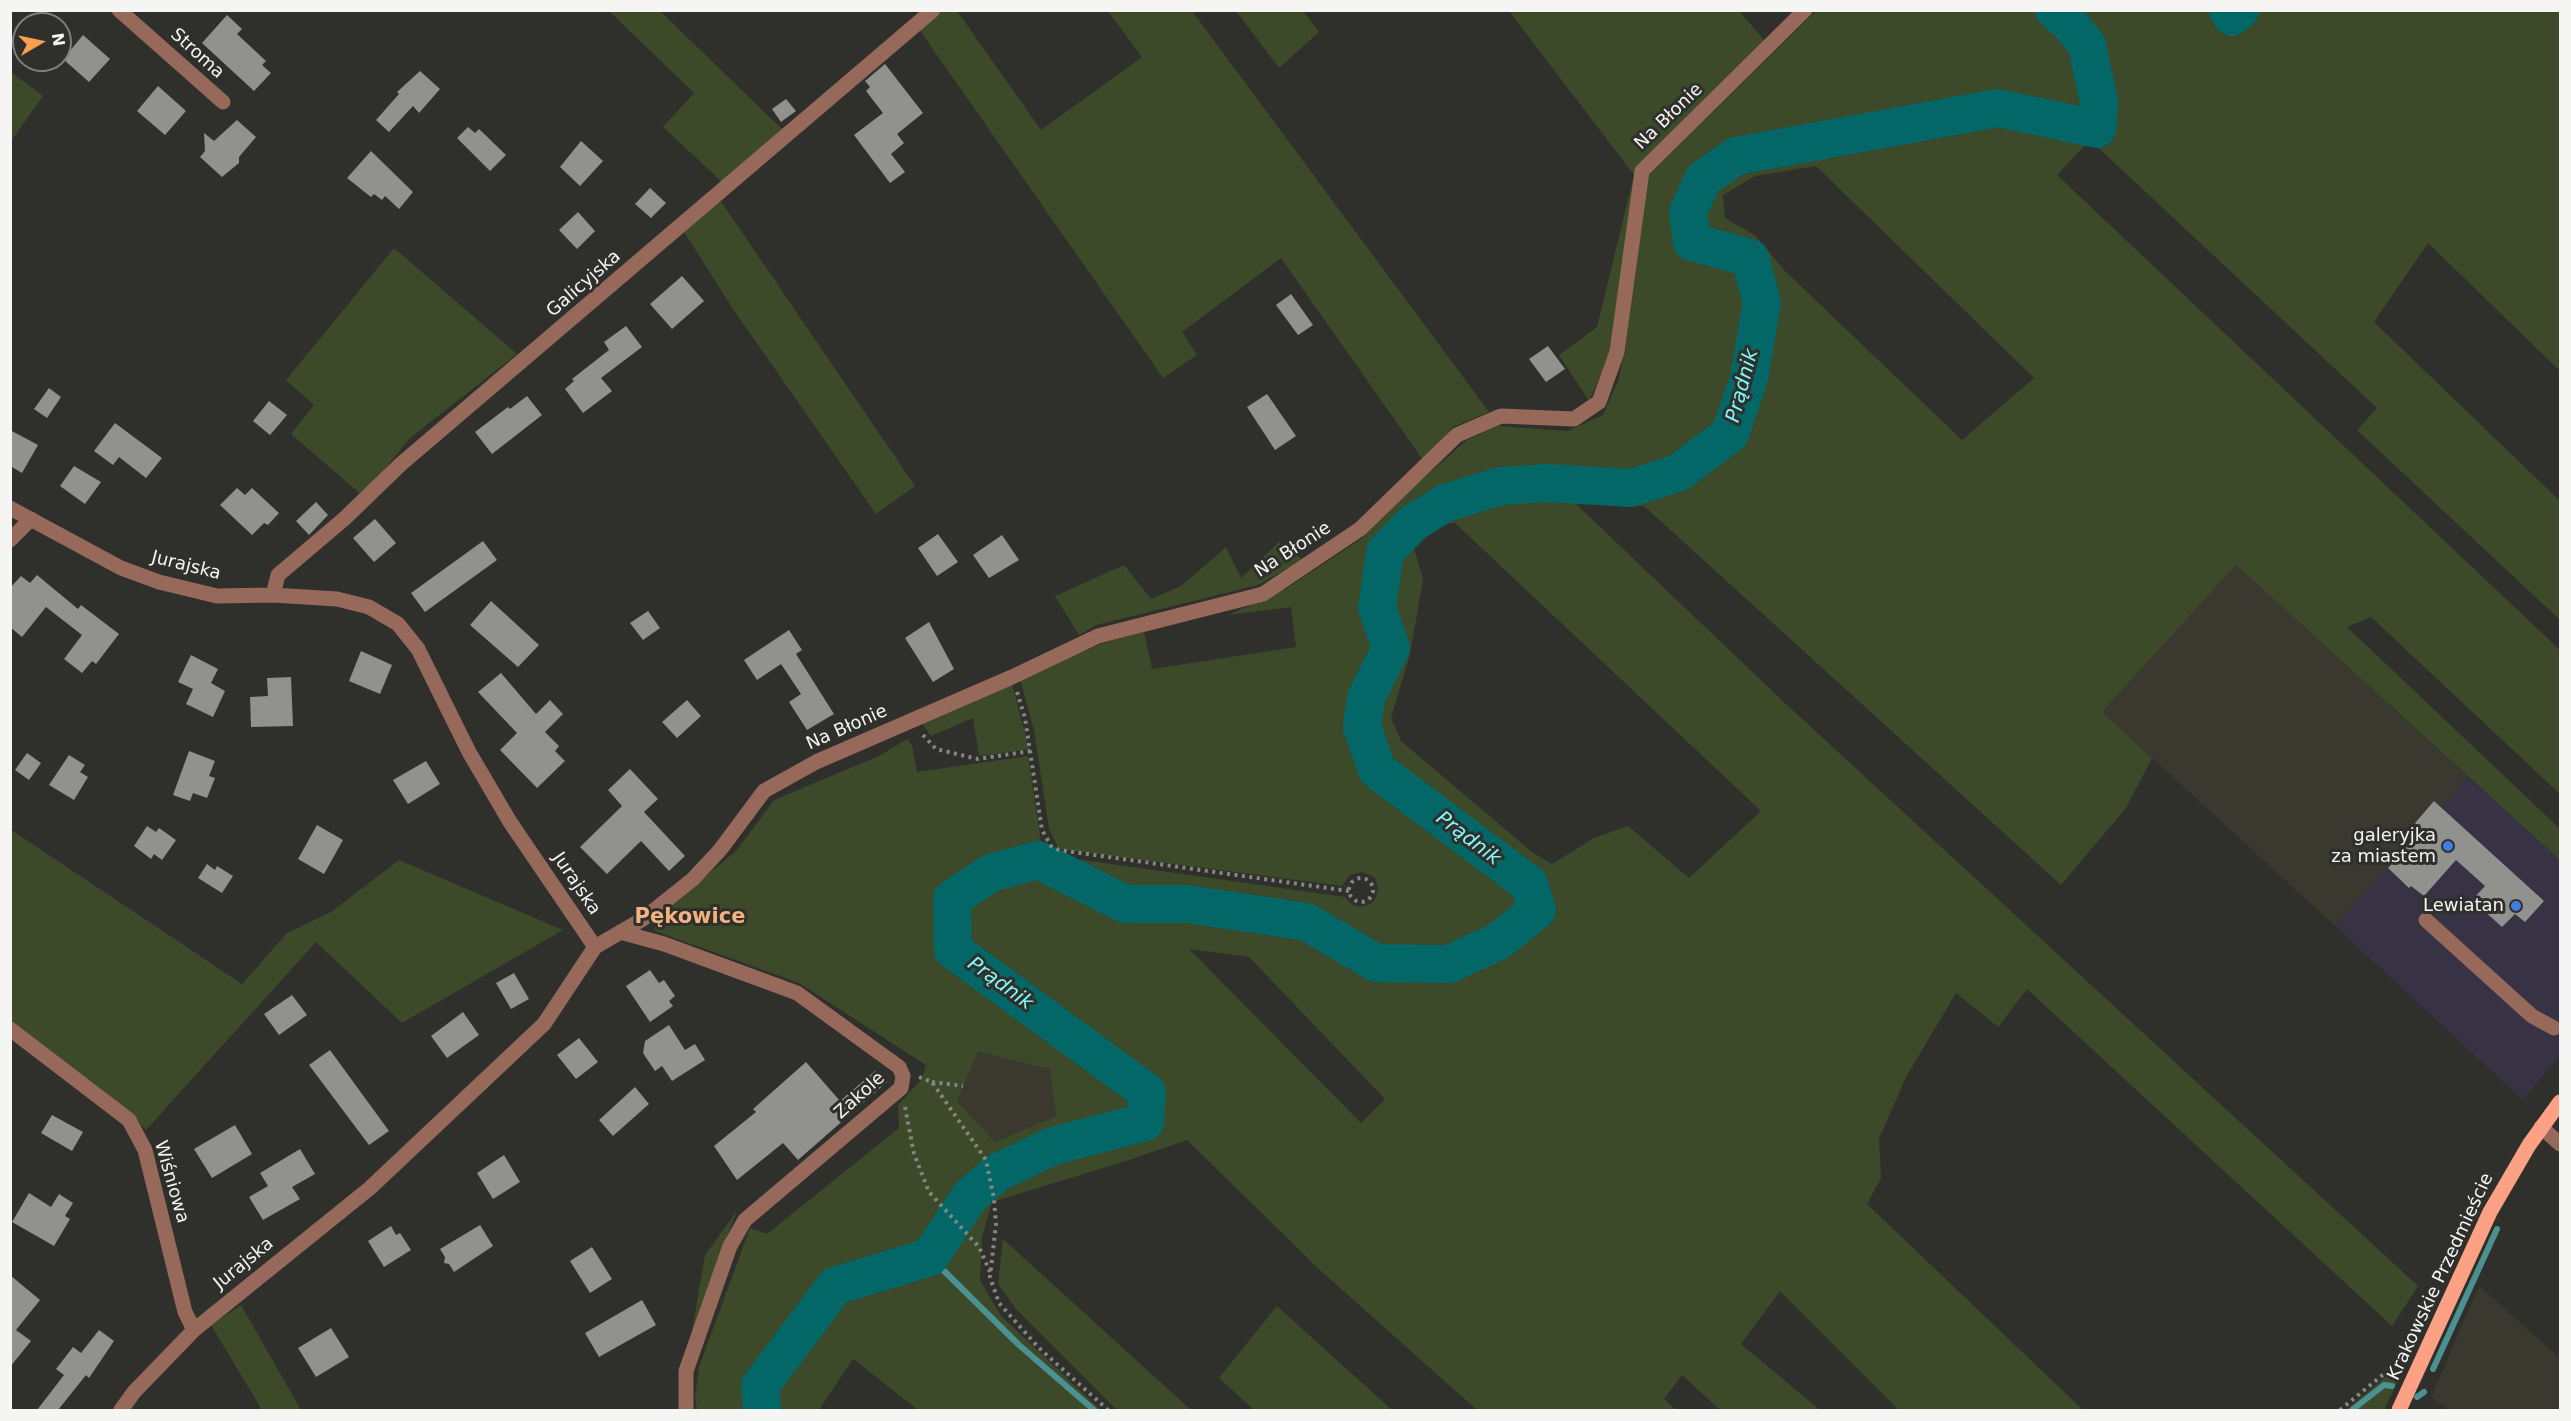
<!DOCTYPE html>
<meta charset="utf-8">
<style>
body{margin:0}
#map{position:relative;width:2571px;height:1421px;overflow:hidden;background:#2f2f2c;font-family:"DejaVu Sans",sans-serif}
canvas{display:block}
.frame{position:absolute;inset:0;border:12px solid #f5f5f3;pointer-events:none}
.north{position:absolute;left:12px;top:12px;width:60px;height:60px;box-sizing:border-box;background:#2f2f2c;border:2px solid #7e7e7c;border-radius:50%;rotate:81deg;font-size:16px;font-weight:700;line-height:24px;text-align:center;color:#f5f5f3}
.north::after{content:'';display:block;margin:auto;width:21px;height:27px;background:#f9a04c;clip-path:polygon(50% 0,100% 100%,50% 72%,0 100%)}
</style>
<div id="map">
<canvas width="2571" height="1421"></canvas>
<div class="frame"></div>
<div class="north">N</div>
</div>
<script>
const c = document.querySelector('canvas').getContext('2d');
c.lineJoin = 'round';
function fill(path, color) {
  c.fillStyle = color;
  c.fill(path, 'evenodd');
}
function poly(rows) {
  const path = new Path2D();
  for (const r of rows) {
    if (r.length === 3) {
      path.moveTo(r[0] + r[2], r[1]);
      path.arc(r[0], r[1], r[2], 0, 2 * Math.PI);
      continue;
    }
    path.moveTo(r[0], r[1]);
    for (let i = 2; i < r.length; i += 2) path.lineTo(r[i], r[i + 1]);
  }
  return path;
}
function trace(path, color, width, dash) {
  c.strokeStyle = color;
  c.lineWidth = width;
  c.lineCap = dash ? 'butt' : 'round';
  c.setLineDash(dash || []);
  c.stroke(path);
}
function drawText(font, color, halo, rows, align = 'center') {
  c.font = font + ' "DejaVu Sans",sans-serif';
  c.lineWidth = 6;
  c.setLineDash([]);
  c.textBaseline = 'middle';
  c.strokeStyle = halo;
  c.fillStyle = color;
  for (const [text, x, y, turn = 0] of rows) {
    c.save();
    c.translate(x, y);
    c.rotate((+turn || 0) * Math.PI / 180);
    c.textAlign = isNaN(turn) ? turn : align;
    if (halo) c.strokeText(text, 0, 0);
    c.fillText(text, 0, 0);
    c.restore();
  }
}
fill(poly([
 [2468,777,2560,860,2560,1055,2523,1100,2335,926,2422,830,2415,823,2434,801,2441,807]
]), '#383344');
fill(poly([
 [2236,565,2468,777,2441,807,2434,802,2415,822,2422,830,2335,926,2102,712],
 [978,1052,1051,1069,1056,1116,995,1142,957,1101],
 [2479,1286,2560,1358,2560,1410,2449,1410,2431,1397]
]), '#3a382f');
fill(poly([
 [609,11,660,11,783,130,722,182,663,127,694,93],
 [943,11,957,11,1041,130,1142,57,1108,11,1192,11,1489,412,1453,427,1423,460,1281,258,1182,332,1197,355,1163,378,918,28],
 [1236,11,1303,11,1319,32,1279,68],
 [1509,11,1739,11,1766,42,1649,154,1634,175,1612,351,1589,401,1559,355,1597,327,1634,175],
 [1816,11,2560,11,2560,371,2428,243,2374,322,2560,501,2560,620,2357,430,2377,408,2090,140,2057,175,2560,650,2560,794,2371,617,2347,627,2560,829,2560,860,2236,565,2102,712,2152,758,2126,808,2061,885,1644,506,1576,504,1787,705,2418,1286,2392,1326,2027,989,1998,1027,1956,993,1906,1077,1879,1139,1881,1178,1867,1204,2083,1410,1899,1410,1780,1291,1741,1344,1820,1410,1720,1410,1682,1375,1664,1399,1676,1410,1477,1410,1321,1271,1187,1140,1129,1160,992,1202,982,1237,980,1280,1001,1316,1101,1410,918,1410,853,1359,819,1410,697,1410,695,1397,699,1367,750,1228,767,1234,899,1128,898,1105,922,1079,926,1065,799,983,655,931,654,919,736,851,774,800,879,756,907,739,912,745,917,772,1028,756,1041,842,1055,856,1345,897,1351,904,1359,907,1371,904,1376,897,1378,888,1375,878,1362,872,1350,875,1342,886,1059,849,1049,829,1034,730,1020,679,1103,643,1144,632,1152,669,1296,647,1291,607,1228,615,1287,588,1361,539,1400,499,1467,440,1498,426,1568,431,1603,415,1618,381,1625,350,1647,177],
 [1816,166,2034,378,1962,440,1784,270,1756,236,1725,218,1723,195,1755,176],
 [1455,523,1761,811,1689,878,1628,826,1594,838,1552,864,1532,852,1401,741,1391,718,1410,654,1423,579,1412,542,1434,524],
 [1189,949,1249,957,1385,1099,1361,1123],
 [978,1052,1050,1069,1056,1116,995,1142,957,1101],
 [11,72,43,96,11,141],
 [720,200,915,486,876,514,733,309,684,232],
 [394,248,517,354,410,438,363,496,291,434,314,405,286,380],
 [1279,542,1303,560,1258,585,1096,625,1079,635,1055,596,1124,565,1151,599,1181,586,1226,547,1241,578],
 [1012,684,1029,749,982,756,979,755,973,718,931,736,921,722],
 [10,829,242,984,287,933,331,912,399,860,563,930,402,1023,316,942,146,1130,131,1114,11,1021],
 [737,1211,718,1258,689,1348,705,1255],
 [1003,1239,1191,1410,1117,1410,1015,1308,998,1283],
 [241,1305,301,1410,262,1410,211,1325],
 [1277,1306,1392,1410,1254,1410,1219,1378],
 [2389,1374,2397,1374,2398,1381,2384,1410,2346,1410]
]), '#3d4a2a');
trace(poly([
 [930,1257,1019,1345,1094,1410],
 [2433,1369,2497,1229],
 [2417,1397,2424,1392],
 [2352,1410,2384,1385,2392,1386]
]), '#4c9191', 6);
trace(poly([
 [2228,10,2232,17,2240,10],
 [762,1410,760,1386,835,1286,930,1257,970,1196,998,1172,1053,1146,1145,1122,1147,1092,953,950,952,899,991,873,1038,860,1125,904,1187,904,1307,922,1376,963,1449,964,1499,941,1537,910,1529,884,1377,770,1362,726,1366,698,1391,648,1377,608,1385,552,1413,523,1445,503,1501,486,1547,483,1631,488,1678,473,1730,434,1749,378,1762,303,1750,258,1692,242,1688,212,1703,179,1736,156,1998,108,2097,129,2099,102,2087,45,2069,23,2054,10]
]), '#036667', 38);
fill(poly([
 [227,15,242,29,237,34,266,61,262,65,271,73,254,91,202,43],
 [83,35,110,59,89,82,63,59],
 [885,64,923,113,897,134,904,143,891,154,905,172,890,183,854,135,883,113,866,91,870,87,865,81],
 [420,71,440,89,419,113,413,106,389,132,376,120,399,94,397,92],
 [158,86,186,111,165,135,137,111],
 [786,99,796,111,781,122,772,109],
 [237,120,256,137,239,157,239,163,222,177,200,157,205,151,204,133,214,141],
 [468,127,475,133,479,129,506,155,490,171,457,138],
 [581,141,603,161,580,186,560,167],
 [371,151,413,192,399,209,385,196,382,200,374,194,371,197,347,178],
 [650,188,666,203,651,218,635,204],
 [578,212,595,231,577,249,559,230],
 [682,276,704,301,672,329,650,304],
 [1291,294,1313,325,1298,335,1276,305],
 [626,326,642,347,601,378,612,391,583,413,565,389,574,381,572,379,609,350,604,342],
 [1548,346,1565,369,1546,382,1529,359],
 [49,388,61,397,47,418,34,409],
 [1267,394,1296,436,1275,450,1247,407],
 [527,396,542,415,492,454,475,432,508,407,510,409],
 [269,401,287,415,270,435,253,421],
 [115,423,162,458,146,478,119,457,113,465,94,451],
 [10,430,38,445,22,473,10,466],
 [74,466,101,482,85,504,60,486],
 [237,488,245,495,252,488,279,513,268,525,264,523,252,535,220,505],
 [316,502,328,515,309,535,296,521],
 [375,519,396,543,374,562,353,538],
 [938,534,958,562,937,576,918,548],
 [1002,535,1019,560,989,578,973,555],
 [483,541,497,560,425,612,411,593],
 [37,575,78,609,81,605,119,634,96,664,92,661,82,673,64,659,82,635,46,607,22,637,10,627,10,588,21,576,30,583],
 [491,601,539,645,518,667,470,625],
 [648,611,660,628,643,640,630,623],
 [929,622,954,669,933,682,905,638],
 [789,630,802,650,796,654,834,714,807,730,789,702,801,694,781,664,757,680,744,660],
 [361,651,392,665,380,694,349,681],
 [191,655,218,669,211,683,225,691,213,717,186,704,193,689,178,682],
 [501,673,536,714,550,700,563,714,545,732,559,746,555,751,565,761,537,788,500,750,517,733,478,692],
 [291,677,293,726,251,727,250,697,268,696,267,678],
 [687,700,701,716,677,738,662,722],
 [189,751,215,761,209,776,215,778,207,798,193,793,190,801,173,795],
 [27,753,41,763,29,780,15,770],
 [69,755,85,765,80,772,88,777,74,800,49,785],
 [426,761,440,784,408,804,393,780],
 [630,769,658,799,644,812,685,856,669,871,641,841,607,874,580,847,622,806,608,790],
 [2434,801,2544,901,2525,922,2515,914,2502,927,2472,900,2485,886,2456,860,2424,896,2411,886,2409,888,2388,868,2422,830,2415,823],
 [317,825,343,840,324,874,298,859],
 [147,826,156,832,159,828,176,840,162,860,154,854,151,859,134,846],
 [207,864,215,870,217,866,233,876,222,893,198,878],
 [650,970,659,983,664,980,675,996,669,1001,673,1006,650,1022,626,986],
 [514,973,529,999,511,1009,496,983],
 [292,995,307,1015,279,1035,264,1014],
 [463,1012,479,1035,447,1058,431,1036],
 [669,1025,685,1050,695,1044,705,1060,672,1081,662,1066,655,1071,643,1053,645,1041],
 [579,1038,598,1062,576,1079,557,1055],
 [330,1050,389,1131,369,1145,309,1065],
 [806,1062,840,1101,875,1071,887,1082,798,1160,783,1143,737,1180,714,1146,756,1112,753,1109],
 [635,1087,649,1104,613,1136,599,1120],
 [52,1115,83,1132,72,1151,41,1133],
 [235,1125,252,1154,212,1178,194,1149],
 [300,1149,315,1174,292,1187,300,1199,263,1220,249,1197,268,1186,260,1173],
 [504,1155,520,1182,493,1199,477,1173],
 [29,1193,51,1207,59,1194,73,1203,65,1216,70,1219,54,1246,12,1222],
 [480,1225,493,1246,454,1272,449,1264,444,1263,445,1257,440,1249],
 [391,1226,396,1235,400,1233,411,1250,384,1267,368,1241],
 [592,1247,612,1279,590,1293,570,1261],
 [10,1275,40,1300,16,1330,31,1341,10,1367],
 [642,1300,656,1325,599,1357,585,1333],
 [331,1328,349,1357,316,1377,298,1348],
 [99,1330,114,1341,89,1378,86,1375,58,1410,37,1410,64,1375,56,1369,73,1347,81,1353]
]), '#91918d');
trace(poly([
 [1017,692,1025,718,1042,830,1051,846,1059,850,1349,891],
 [923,735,936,749,978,759,1031,751],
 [1361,890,12],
 [919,1077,932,1082,986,1160,994,1199,996,1224,990,1277,999,1303,1038,1347,1108,1410],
 [932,1082,963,1086],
 [905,1107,914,1154,929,1192,979,1247,990,1272],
 [2340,1410,2390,1369,2400,1365]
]), '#868683', 4, [3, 4.5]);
trace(poly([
 [119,10,223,102],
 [10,508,121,568,159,582,217,596,273,595,337,599,369,607,398,624,418,649,469,752,510,822,595,947],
 [10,540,31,519],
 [273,595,278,575,344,519,401,464,933,10],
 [2426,920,2532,1016,2554,1028],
 [620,932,664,944,797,993,899,1067,903,1076,901,1088,745,1220,730,1246,686,1371,686,1410],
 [10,1029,129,1120,145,1150,185,1312,194,1330],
 [2541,1127,2560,1144],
 [121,1410,134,1392,194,1330,370,1188,544,1024,595,947,643,919,693,879,720,850,764,791,816,762,1012,677,1098,636,1263,594,1360,529,1457,435,1501,416,1574,419,1599,402,1617,352,1642,171,1805,10]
]), '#96695b', 15);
trace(poly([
 [2399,1410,2490,1212,2529,1145,2560,1102]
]), '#fca183', 15);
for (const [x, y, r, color] of [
 [2448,846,6,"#3f7fe0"],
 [2516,906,6,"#3f7fe0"]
]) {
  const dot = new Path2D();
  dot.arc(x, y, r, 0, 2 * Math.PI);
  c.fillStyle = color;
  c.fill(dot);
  trace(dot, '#2f2f2c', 2);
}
drawText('18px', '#f5f5f3', '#2f2f2c', [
 ["Stroma",197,54,42],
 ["Na Błonie",1669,117,-44],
 ["Galicyjska",584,284,-41],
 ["Na Błonie",1293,550,-33],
 ["Jurajska",186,566,14],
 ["Na Błonie",847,728,-24],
 ["Jurajska",576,884,56],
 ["Zakole",860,1096,-42],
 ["Wiśniowa",171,1182,74],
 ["Jurajska",244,1264,-39],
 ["Krakowskie Przedmieście",2441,1277,-65]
]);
drawText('18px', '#f5f5f3', '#2f2f2c', [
 ["galeryjka",2436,836],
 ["za miastem",2436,857],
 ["Lewiatan",2504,906]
], 'right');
drawText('italic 20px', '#81f8f9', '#2f2f2c', [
 ["Prądnik",1743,386,-75],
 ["Prądnik",1468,839,37],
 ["Prądnik",1000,984,36]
]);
drawText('bold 21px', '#f2b37f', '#2f2f2c', [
 ["Pękowice",690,918]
]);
</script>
